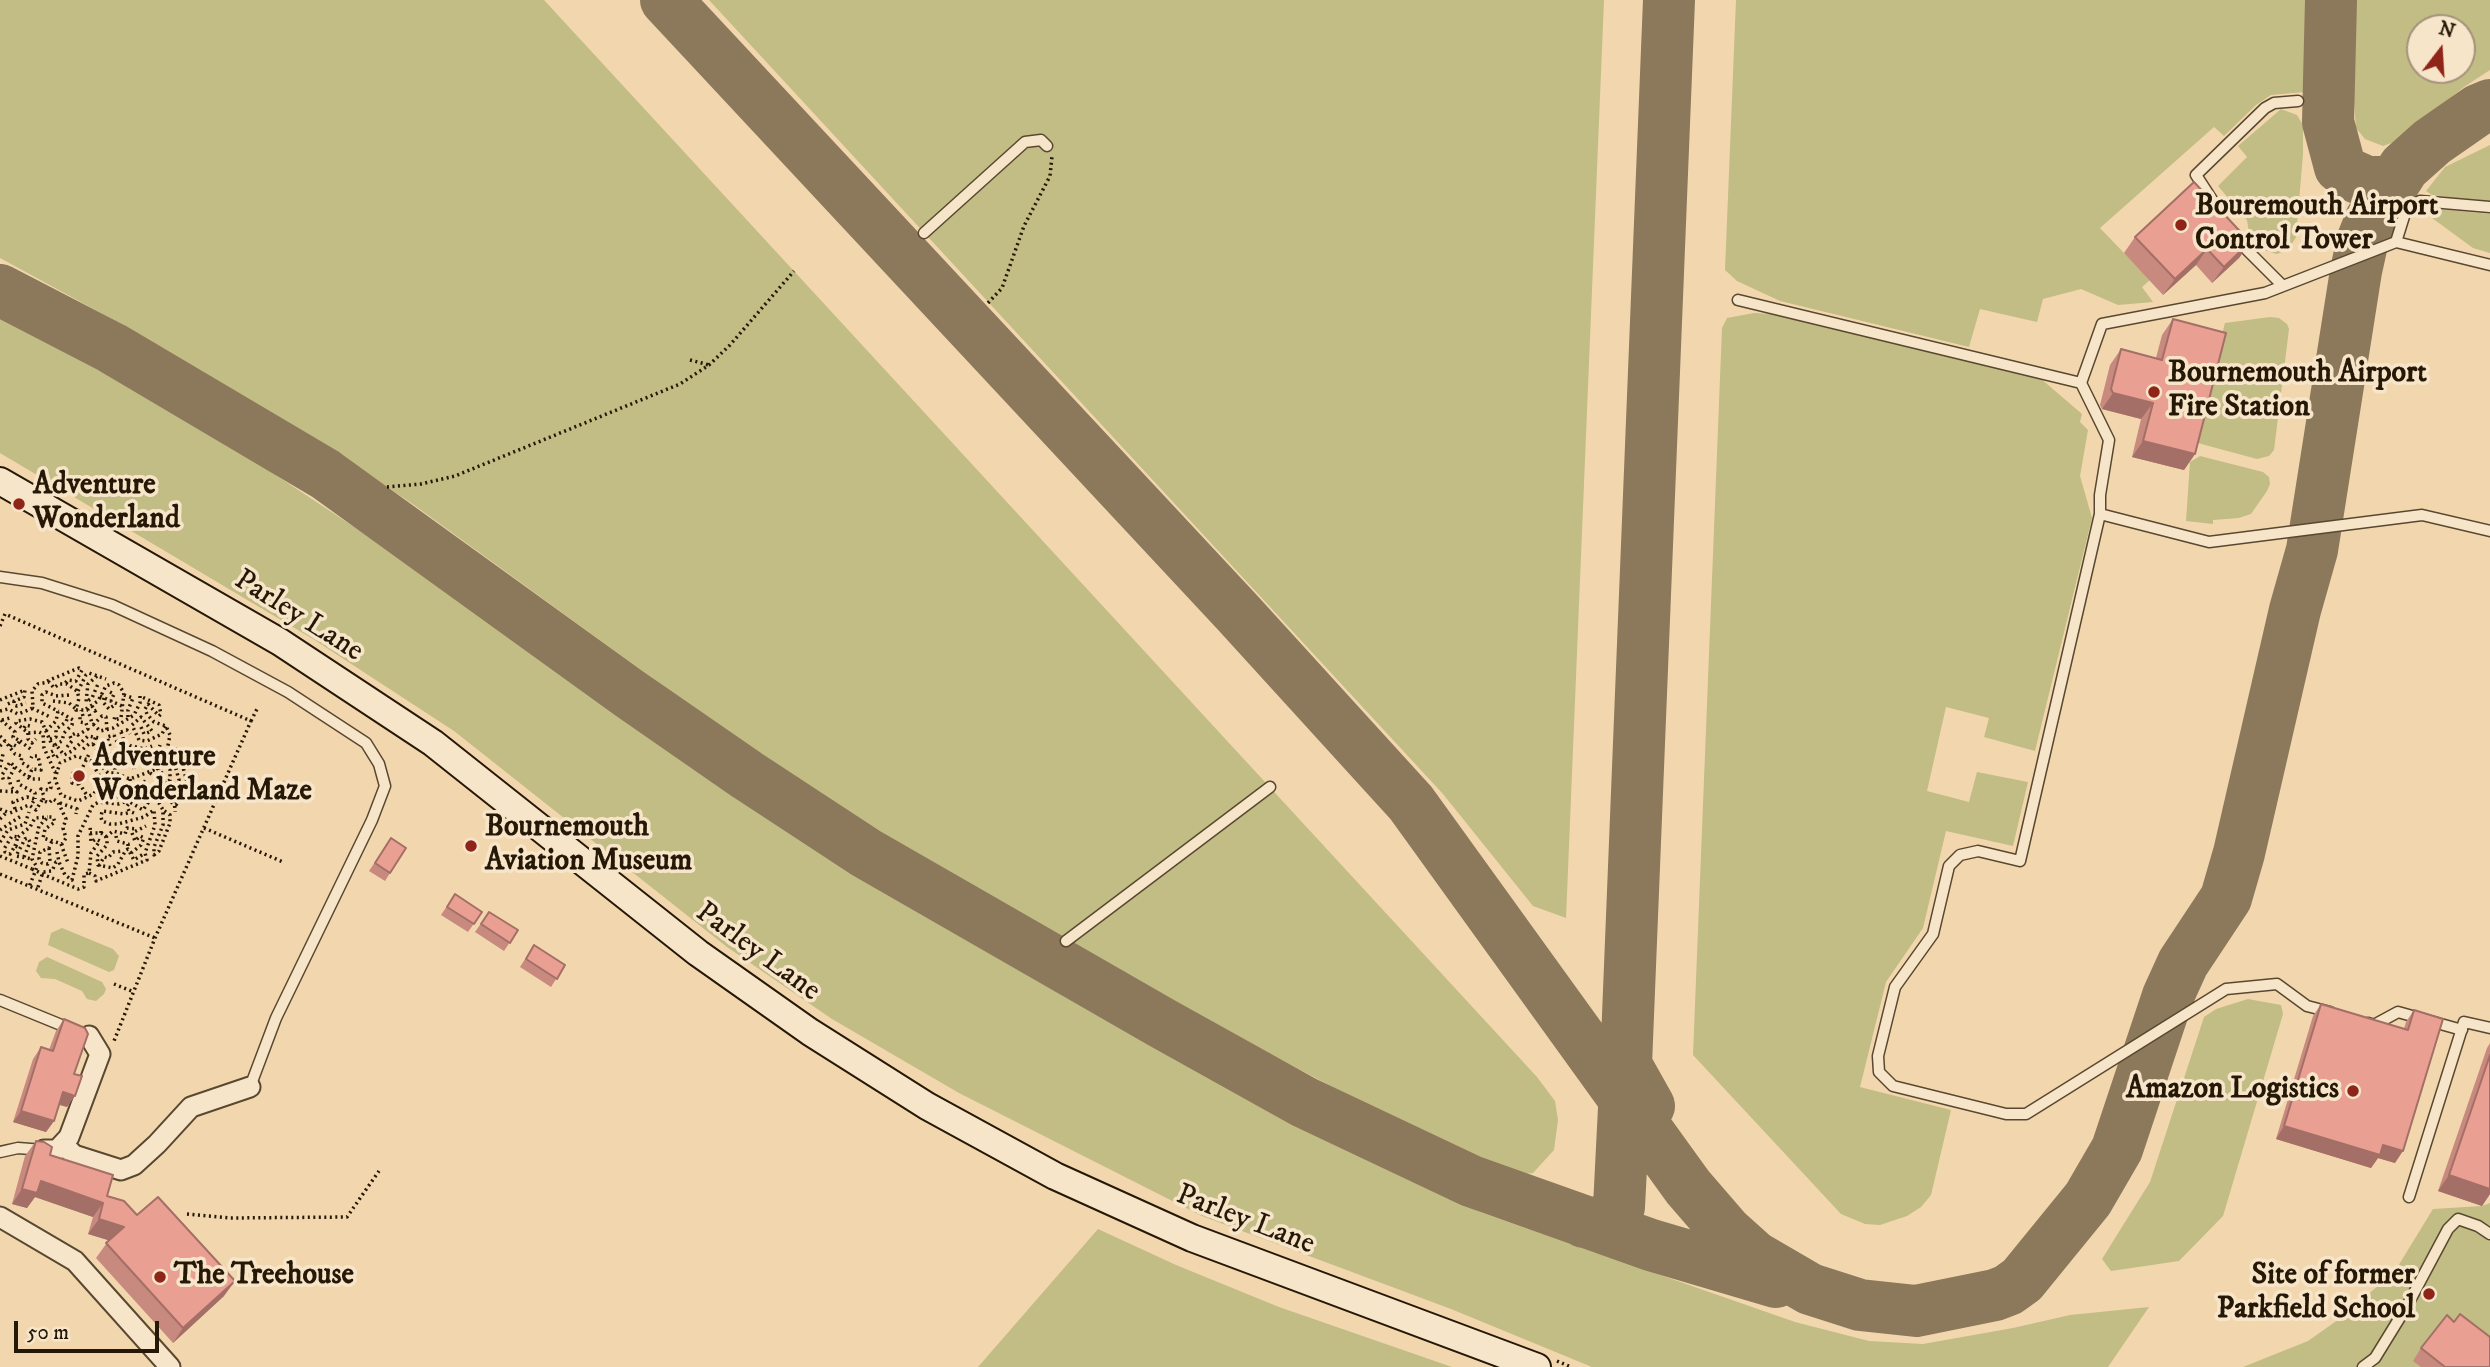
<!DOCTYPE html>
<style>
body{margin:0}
#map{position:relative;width:2490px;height:1367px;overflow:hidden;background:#f2d7ae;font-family:"IM FELL DW Pica",serif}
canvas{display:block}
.north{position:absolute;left:2406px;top:14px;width:70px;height:70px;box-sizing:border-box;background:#f7e5ca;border:2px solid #a3937c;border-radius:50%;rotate:17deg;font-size:19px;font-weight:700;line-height:28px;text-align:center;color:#261806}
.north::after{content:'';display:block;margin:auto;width:24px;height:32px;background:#8f2418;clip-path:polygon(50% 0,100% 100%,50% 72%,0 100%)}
.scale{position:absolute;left:14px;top:1321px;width:145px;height:32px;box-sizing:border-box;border:4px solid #261806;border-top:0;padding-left:9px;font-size:21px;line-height:24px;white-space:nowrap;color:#261806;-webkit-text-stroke:5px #f7e5ca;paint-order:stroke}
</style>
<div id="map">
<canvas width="2490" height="1367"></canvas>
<div class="north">N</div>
<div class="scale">50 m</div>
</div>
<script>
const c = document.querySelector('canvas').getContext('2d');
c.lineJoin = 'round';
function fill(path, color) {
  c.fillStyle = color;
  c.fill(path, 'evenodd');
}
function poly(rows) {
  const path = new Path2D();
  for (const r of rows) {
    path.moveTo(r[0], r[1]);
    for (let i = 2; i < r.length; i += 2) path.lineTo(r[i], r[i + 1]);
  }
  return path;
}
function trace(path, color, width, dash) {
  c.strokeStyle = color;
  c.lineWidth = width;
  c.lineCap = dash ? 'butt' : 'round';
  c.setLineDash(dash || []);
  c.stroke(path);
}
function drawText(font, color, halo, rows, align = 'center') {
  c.font = font + ' "IM FELL DW Pica",serif';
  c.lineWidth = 7;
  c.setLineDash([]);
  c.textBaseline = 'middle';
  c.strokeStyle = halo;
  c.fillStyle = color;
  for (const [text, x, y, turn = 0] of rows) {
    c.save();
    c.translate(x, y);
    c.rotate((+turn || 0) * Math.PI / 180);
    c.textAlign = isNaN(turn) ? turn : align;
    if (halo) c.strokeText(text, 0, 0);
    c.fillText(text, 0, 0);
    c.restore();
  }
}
fill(poly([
 [0,0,544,0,1537,1077,1555,1101,1558,1120,1554,1150,1533,1173,1516,1175,1395,1120,1168,1000,945,871,851,814,725,731,414,505,342,456,123,325,0,258],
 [709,0,1604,0,1566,918,1533,906,1443,794],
 [1736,0,2307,0,2306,88,2305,92,2271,95,2256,105,2224,136,2214,127,2100,228,2150,280,2142,287,2153,302,2118,305,2081,289,2043,299,2037,322,1980,309,1969,347,1780,301,1737,281,1725,270],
 [2354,0,2490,0,2490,70,2464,87,2397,141,2383,146,2365,139,2356,128,2354,101],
 [2420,28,2462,28,2462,70,2420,70],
 [2281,109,2297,115,2303,125,2303,154,2296,237,2289,249,2277,254,2260,249,2250,239,2247,220,2218,186,2247,157,2238,146],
 [2490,145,2490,202,2432,195,2426,191,2445,167],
 [2417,207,2490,214,2490,253,2473,248],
 [0,313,214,434,440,584,633,726,834,861,1079,1005,1288,1120,1480,1212,1795,1322,1869,1341,1923,1344,2013,1328,2070,1315,2149,1307,2108,1367,1592,1367,1451,1309,1202,1216,959,1093,832,1019,727,947,454,731,313,639,0,453],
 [1754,313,1789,315,2040,378,2082,414,2080,422,2088,430,2080,476,2092,518,2035,751,1984,737,1989,718,1946,707,1927,791,1969,802,1977,772,2028,782,2013,846,1946,831,1923,928,1886,982,1860,1087,1951,1110,1931,1195,1921,1207,1907,1216,1880,1225,1865,1224,1841,1214,1693,1055,1722,328,1727,318],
 [2270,317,2279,318,2287,324,2289,329,2274,450,2269,456,2257,459,2194,442,2225,323],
 [2200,456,2263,472,2269,477,2270,484,2267,491,2251,514,2239,518,2213,520,2213,524,2186,521,2190,462],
 [62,928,113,949,119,956,114,970,109,972,48,945,51,933],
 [47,957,102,982,106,989,104,994,96,1001,87,999,82,991,55,979,41,978,36,971,39,962],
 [2248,999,2281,1005,2283,1014,2223,1216,2179,1261,2111,1271,2102,1259,2150,1182,2204,1017,2216,1009],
 [2490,1203,2490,1348,2421,1367,2243,1367,2308,1341,2342,1317,2395,1271,2433,1209,2482,1206],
 [1098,1229,1176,1265,1279,1307,1452,1367,978,1367]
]), '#c2bc85');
trace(poly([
 [666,0,1237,612,1411,803,1688,1187,1726,1231,1755,1257,1810,1289,1860,1305,1916,1311,1995,1295,2008,1290,2022,1280,2088,1199,2117,1149,2168,996,2183,963,2226,898,2239,853,2295,610,2312,550,2356,271,2363,239,2371,219,2404,167,2432,142,2478,110,2490,105],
 [2331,0,2328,122,2340,167,2349,174,2367,182,2390,182,2397,176],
 [0,290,112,348,325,474,630,694,747,775,866,853,1162,1023,1304,1102,1471,1181,1651,1245,1776,1282],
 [1649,1106,1626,1065,1669,0],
 [1584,1222,1598,1223,1611,1218,1619,1207,1625,1088]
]), '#8c785a', 52);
const lane = poly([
 [2220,212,2196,175,2265,108,2274,103,2298,101],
 [924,233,1025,142,1041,140,1047,146],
 [2237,240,2283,286],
 [2396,242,2406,210,2420,201,2490,207],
 [1738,300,2081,383],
 [2100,514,2209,542,2422,515,2490,531],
 [0,577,42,583,112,605,212,651,288,692,366,743,379,764,385,786,372,820,276,1018,250,1087],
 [1066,941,1270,787],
 [0,1000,71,1029],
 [2330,1012,2307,1006,2277,984,2226,989,2026,1114,2006,1114,1893,1086,1879,1072,1878,1056,1895,987,1933,934,1949,866,1960,855,1978,851,2020,861,2100,514,2100,495,2109,440,2081,383,2102,324,2265,293,2396,242,2490,265],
 [2368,1023,2374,1025,2398,1012,2462,1030],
 [0,1152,18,1148,43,1150],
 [2409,1197,2464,1022,2490,1028],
 [2363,1367,2375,1358,2407,1306,2448,1229,2458,1219,2478,1226,2490,1234]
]);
const street = poly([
 [64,1145,74,1155,121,1170,134,1165,157,1144,191,1107,250,1087],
 [44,1150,57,1150,69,1137,100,1054,89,1036],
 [0,1217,75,1261,170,1367]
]);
const secondary = poly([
 [0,481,280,642,433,743,698,953,810,1032,927,1106,1055,1176,1192,1238,1537,1367]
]);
trace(lane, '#594830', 13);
trace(street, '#594830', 23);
trace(secondary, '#261806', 30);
trace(poly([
 [988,303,1002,288,1024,226,1050,176,1052,156],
 [690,360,709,365],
 [387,487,421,484,455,476,680,384,709,365,730,345,794,271],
 [0,626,5,614,251,721,155,938,114,1041],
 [97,676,88,684,86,702,92,698,98,684],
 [47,681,79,668,82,670,76,681,68,680,64,684],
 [78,691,86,675,89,673,106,679],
 [110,692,114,694,111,701],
 [124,695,133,698,128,710,128,719],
 [100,696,122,706],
 [104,698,103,702,109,709,116,704],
 [0,700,25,690,24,697,5,705],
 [14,701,14,705,17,706,26,703],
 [53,701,69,703,76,709],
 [92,706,95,711,98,709],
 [32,708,50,717],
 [86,709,98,701,106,686,114,683,119,685,124,693,121,718,114,720,115,716],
 [0,711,8,709,18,714,31,709,33,707,32,691,38,684,49,682,54,688,59,684,67,684,77,691,79,698,76,710,88,710,92,723,100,731,113,728,134,715,140,703,140,696,159,705,161,714,159,716,148,704,145,709,147,714,154,722,166,726,170,735,164,766,130,779,115,773,108,773,104,769,102,742,99,738,88,736,72,751,64,755,57,746,52,745,42,722,30,719,17,721,16,723,28,733,39,732,43,734,44,748,55,772,57,772,60,763,76,756,91,761,100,777,99,782,115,782,123,786,125,789,124,802,119,804,99,802,93,805,78,836,78,856,72,880,65,875,59,862,56,862,52,871,43,872,37,890],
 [1,720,15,732,13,737,20,741,16,746,12,744,10,747],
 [2,720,10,718],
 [251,721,258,707],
 [93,725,102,716,106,717,107,730],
 [141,727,144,734,152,731,141,717,132,725,139,740,147,741,162,734,166,726],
 [24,728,26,725,30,726],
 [46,731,56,721,58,711,42,703,42,695,46,692,56,696,69,695],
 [121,732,124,741,131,746,145,749,152,746],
 [121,732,127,730,130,734],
 [28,733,28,739,32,743,36,739],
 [114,735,117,742,130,754,122,768,121,763,117,760,110,762,115,769,115,773],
 [0,736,5,741],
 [50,739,56,737,56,729,66,722,68,716],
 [20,741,33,751],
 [93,744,97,750,96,755],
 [55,745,62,741,64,733,72,725,73,720,58,711],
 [0,746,5,741,15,754,22,756,21,762,32,769],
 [110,746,107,737,114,735],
 [67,747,72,741,70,736,76,733,78,735,88,729,86,723,80,722,80,717,83,716,81,710],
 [146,748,148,765],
 [83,749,89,744,93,744,96,736],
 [53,751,51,752,55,758,61,754],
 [104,753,111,754,124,751],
 [167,754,178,749],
 [0,767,3,754],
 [15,767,30,779,40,779],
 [157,768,164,775],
 [134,769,133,764,137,760,158,751,160,745],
 [57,772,55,779,61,795,78,801,94,794,99,782],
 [80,773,73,773,72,783,77,784,82,781,83,777,80,773,89,754],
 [150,773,166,783,170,780,170,770,165,763],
 [29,777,32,769,41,770,38,756,32,756,31,758],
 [130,779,132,794,138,801,156,798,166,793,179,780,173,758,180,756,187,782,176,795,173,796,168,792],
 [18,780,19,784,35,793,35,799],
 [79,783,88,797],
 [140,784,141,781,147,782,145,801],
 [0,791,17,792,11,787,9,778,15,767,10,762,2,775,4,782],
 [174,795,175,812],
 [135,797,139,791],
 [156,798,163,810,163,825,154,847,154,855,159,851,170,823,170,815,163,810],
 [43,800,44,796,41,789,50,790,51,787,48,779],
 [171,802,176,805,180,800],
 [60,803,77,809,76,814],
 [105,803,108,796,116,798,118,796,114,788,109,788,105,789,102,794,108,796],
 [0,809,10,813,29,805,36,810,42,800,49,803,53,799,58,802,66,819,63,828,66,838,62,844,43,838,45,829,55,822,53,817,48,817,39,826,32,859,37,867,29,887],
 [15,809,13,802,27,797,35,799,31,805],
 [134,813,129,811,127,806,130,802,143,810,150,800],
 [0,819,7,812],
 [204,828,283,862],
 [0,830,21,816],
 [90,833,101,833,101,830],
 [101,833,105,835,107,840,107,845,97,856,98,865,113,868,118,864,126,850,128,849,134,860,145,853],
 [116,836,117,841,128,844,128,849],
 [18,837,30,827,35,818,48,817],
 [106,837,113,831,125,834,127,828,136,829],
 [0,842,8,830,25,824,29,812],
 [61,844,68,863],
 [15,846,18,837,12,836,4,849,5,852,10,854,15,846,20,848],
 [49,848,50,861,48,864,42,863,39,859,40,852,49,848,52,841],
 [57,852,59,862],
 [131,853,141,845,144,838,140,836,135,841,132,833,146,826],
 [0,856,32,869],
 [24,857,30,842,28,838,25,839,16,856,32,859],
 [99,866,104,857,108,858,113,852,122,851],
 [89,873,95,876,96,881,147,860,145,853,155,825,154,810,144,817,118,824,110,824,102,821,101,817,102,811,124,814,131,812],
 [0,874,155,938],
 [47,876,78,889,84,887,84,874,89,873,91,853,100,841,96,839,91,842,90,825],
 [114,984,134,992],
 [187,1214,230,1218,347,1217,379,1171],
 [1557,1361,1571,1367]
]), '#261806', 3.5, [2, 3.5]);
trace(lane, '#f7e5ca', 10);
trace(street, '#f7e5ca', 19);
trace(secondary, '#f7e5ca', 26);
trace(poly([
 [32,869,47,876]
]), '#261806', 3.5, [2, 3.5]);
fill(poly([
 [2135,237,2250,242,2239,258,2212,283,2196,265,2163,295,2124,253],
 [2173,319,2195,454,2184,470,2132,457,2141,419,2102,409,2100,405,2110,365,2121,349,2156,358,2162,335],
 [391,838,390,873,385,881,369,871],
 [455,894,482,912,468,932,441,915],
 [489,912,518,930,504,951,475,932],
 [534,945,565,965,551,987,520,967],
 [2321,1004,2404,1029,2406,1022,2414,1010,2395,1163,2378,1158,2371,1168,2276,1139,2313,1016],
 [64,1019,74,1074,67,1107,59,1105,54,1121,46,1132,13,1122,33,1059,41,1047,49,1050,56,1031],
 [2490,1043,2490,1194,2482,1206,2438,1191,2487,1048],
 [36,1141,50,1155,107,1196,137,1215,224,1296,173,1343,96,1258,109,1240,88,1234,93,1217,35,1197,27,1208,12,1204,25,1156],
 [2454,1322,2490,1367,2421,1367,2413,1361,2421,1348]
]), '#c8897e');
fill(poly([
 [2250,242,2239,258,2212,283,2224,267],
 [2207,249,2196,265,2163,295,2175,279],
 [2113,393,2153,403,2141,419,2102,409],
 [2143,441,2195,454,2184,470,2132,457],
 [63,1092,75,1096,67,1107,55,1103],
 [21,1111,54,1121,46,1132,13,1122],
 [2284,1126,2383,1145,2403,1151,2395,1163,2378,1158,2371,1168,2276,1139],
 [2449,1175,2490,1189,2490,1194,2482,1206,2438,1191],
 [41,1181,103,1203,93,1217,35,1197,27,1208,12,1204,22,1189],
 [99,1219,124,1227,114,1242,88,1234],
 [235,1281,224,1296,173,1343,183,1328]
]), '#a36f66');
const building = poly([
 [2194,182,2250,242,2224,267,2207,249,2175,279,2135,237,2194,182],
 [2173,319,2226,333,2195,454,2143,441,2153,403,2113,393,2111,389,2121,349,2162,360,2173,319],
 [391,838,406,848,390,873,375,863,391,838],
 [455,894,482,912,474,924,447,907,455,894],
 [489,912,518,930,510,943,481,924,489,912],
 [534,945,565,965,557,979,526,959,534,945],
 [2321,1004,2408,1030,2414,1010,2443,1019,2403,1151,2383,1145,2380,1155,2284,1126,2321,1004],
 [64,1019,85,1028,88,1034,74,1074,82,1076,75,1096,63,1092,54,1121,21,1111,41,1047,53,1051,64,1019],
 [2490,1055,2490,1189,2449,1175,2490,1055],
 [36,1141,44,1142,52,1147,50,1155,113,1175,107,1196,124,1201,137,1215,158,1197,235,1281,183,1328,106,1243,124,1227,99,1219,103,1203,41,1181,37,1193,22,1189,36,1141],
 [2460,1314,2490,1337,2490,1367,2445,1367,2421,1348,2447,1315,2454,1322,2460,1314]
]);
fill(building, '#e99f92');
trace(building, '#a36f66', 2);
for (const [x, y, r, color] of [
 [2181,225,7,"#8f2418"],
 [2154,392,7,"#8f2418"],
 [19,504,7,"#8f2418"],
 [79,776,7,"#8f2418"],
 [471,846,7,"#8f2418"],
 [2353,1091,7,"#8f2418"],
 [160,1277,7,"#8f2418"],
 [2429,1294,7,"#8f2418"]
]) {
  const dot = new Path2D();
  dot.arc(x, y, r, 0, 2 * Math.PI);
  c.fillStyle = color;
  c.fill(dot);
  trace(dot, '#f7e5ca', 2.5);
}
drawText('bold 30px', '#261806', '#f7e5ca', [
 ["Bouremouth Airport",2195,208],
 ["Control Tower",2195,242],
 ["Bournemouth Airport",2168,375],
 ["Fire Station",2168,409],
 ["Adventure",33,487],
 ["Wonderland",33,521],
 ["Adventure",93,759],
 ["Wonderland Maze",93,793],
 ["Bournemouth",485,829],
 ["Aviation Museum",485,863],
 ["Amazon Logistics",2339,1091,"right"],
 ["The Treehouse",174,1277],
 ["Site of former",2415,1277,"right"],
 ["Parkfield School",2415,1311,"right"]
], 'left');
drawText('30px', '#261806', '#f7e5ca', [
 ["Parley Lane",298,617,32],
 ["Parley Lane",757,953,36],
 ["Parley Lane",1245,1221,21]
]);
</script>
